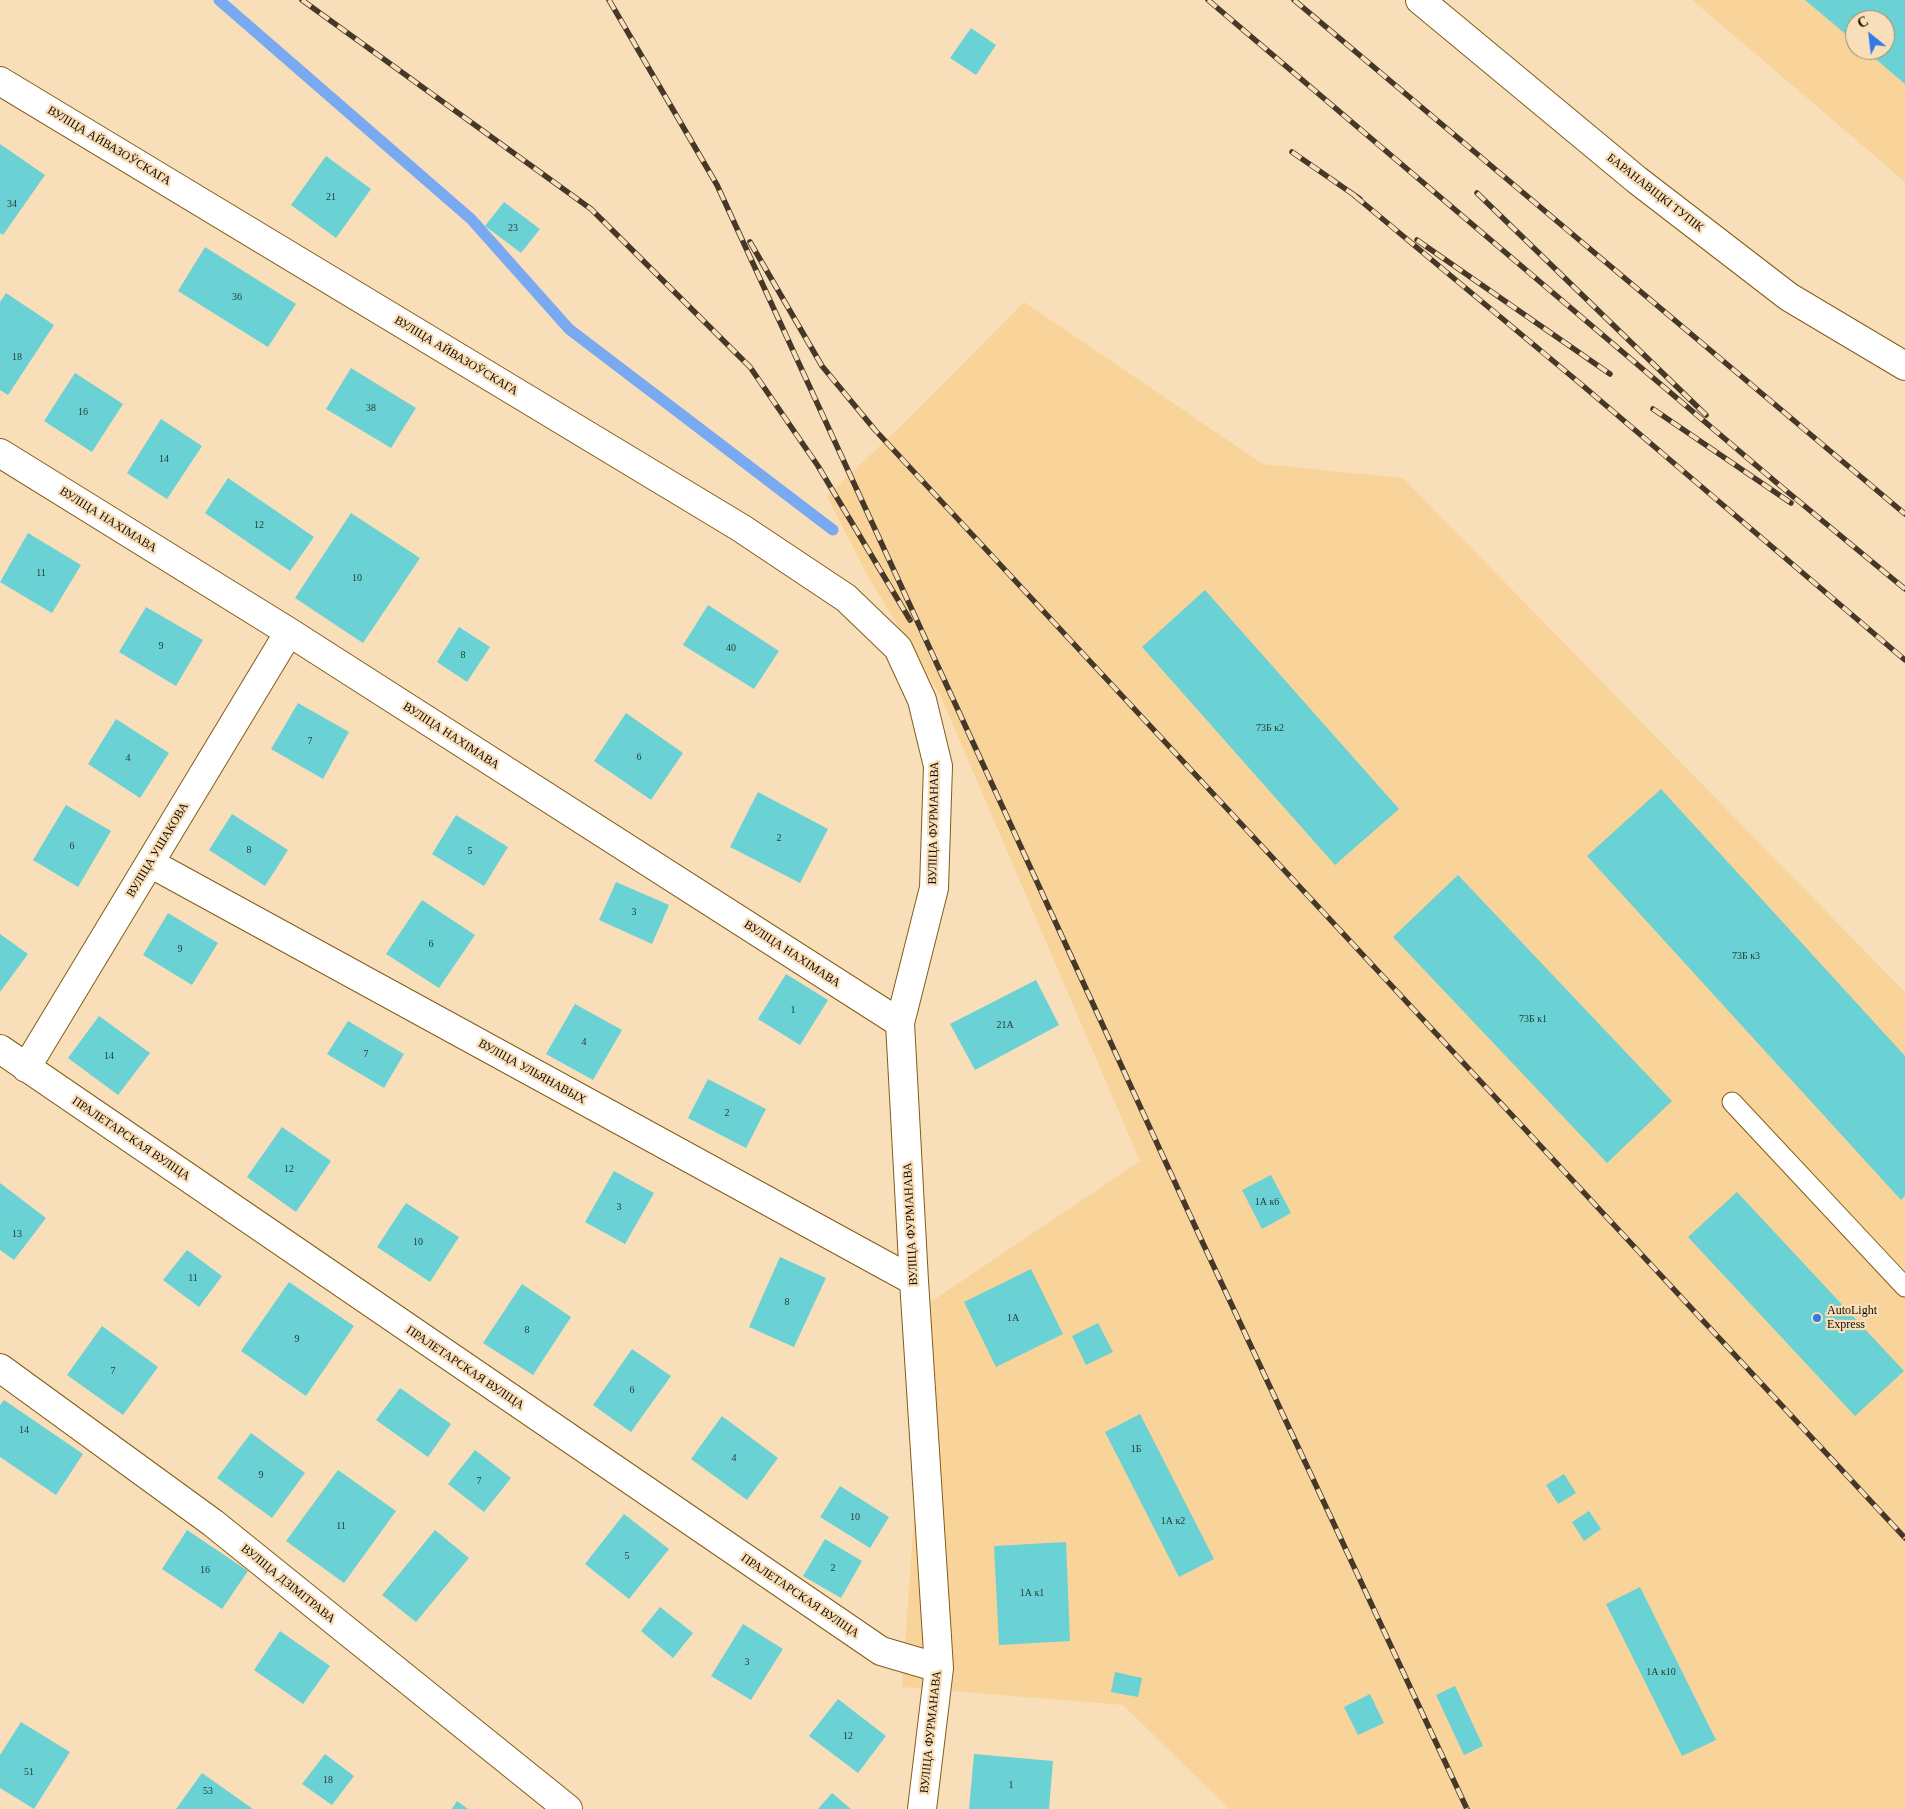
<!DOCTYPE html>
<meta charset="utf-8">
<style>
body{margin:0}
#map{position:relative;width:1905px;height:1809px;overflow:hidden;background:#f9dfb9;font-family:"Times New Roman",serif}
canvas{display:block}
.north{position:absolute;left:1845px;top:10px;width:50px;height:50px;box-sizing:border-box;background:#f9dfb9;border:1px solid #9e8a6f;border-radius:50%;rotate:331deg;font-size:14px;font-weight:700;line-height:20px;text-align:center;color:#150a00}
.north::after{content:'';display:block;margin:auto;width:18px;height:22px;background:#2f7be8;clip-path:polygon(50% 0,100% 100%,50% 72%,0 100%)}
</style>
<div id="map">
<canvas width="1905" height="1809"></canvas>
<div class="north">С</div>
</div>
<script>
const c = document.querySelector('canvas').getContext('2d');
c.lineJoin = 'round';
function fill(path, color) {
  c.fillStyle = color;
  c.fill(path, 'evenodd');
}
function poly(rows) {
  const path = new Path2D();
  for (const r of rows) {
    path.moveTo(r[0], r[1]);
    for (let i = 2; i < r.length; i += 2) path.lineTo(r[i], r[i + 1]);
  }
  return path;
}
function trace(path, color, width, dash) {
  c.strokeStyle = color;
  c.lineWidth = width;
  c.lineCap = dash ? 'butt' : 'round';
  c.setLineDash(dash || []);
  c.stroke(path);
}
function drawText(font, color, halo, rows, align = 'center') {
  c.font = font + ' "Times New Roman",serif';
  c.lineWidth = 4.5;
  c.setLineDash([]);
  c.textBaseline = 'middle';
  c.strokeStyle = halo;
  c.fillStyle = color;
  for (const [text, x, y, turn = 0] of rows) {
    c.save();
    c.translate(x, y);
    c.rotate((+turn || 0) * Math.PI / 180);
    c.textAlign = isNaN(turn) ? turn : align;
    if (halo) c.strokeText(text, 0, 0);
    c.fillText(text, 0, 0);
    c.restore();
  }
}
fill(poly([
 [1692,0,1905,0,1905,182,1813,103],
 [1855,20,1885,20,1885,50,1855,50],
 [1024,302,1263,464,1403,478,1905,992,1905,1809,1229,1809,1123,1705,902,1687,929,1303,1140,1161,941,697,866,573,827,496,905,422]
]), '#f9d49a');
trace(poly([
 [219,0,471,219,569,329,833,530]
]), '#78a9f1', 11);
fill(poly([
 [1805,0,1905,0,1905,84,1865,50,1885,50,1885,20,1855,20,1855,42],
 [971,28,996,45,976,75,950,58],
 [0,144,45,175,3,235,0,233],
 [326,156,371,189,336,238,291,205],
 [504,202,540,229,521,253,485,226],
 [205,247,296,304,268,347,178,291],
 [6,293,54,325,8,395,0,390,0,302],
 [351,368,416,408,391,448,326,409],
 [75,373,123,404,92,452,44,421],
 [161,419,202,446,167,499,127,473],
 [228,478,314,537,290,571,205,513],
 [351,513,420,558,363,643,295,598],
 [28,533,81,565,52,613,0,582],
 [1205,590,1399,809,1335,865,1142,647],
 [708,605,779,651,754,689,683,645],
 [146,607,203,640,176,686,119,652],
 [459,627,490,647,467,682,437,662],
 [298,703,349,732,323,779,271,749],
 [626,713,683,753,651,800,594,761],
 [116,719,169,753,140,798,88,764],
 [1661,789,1905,1056,1905,1196,1901,1200,1587,856],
 [758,792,828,829,800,883,730,847],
 [66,805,111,831,78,887,33,860],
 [232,814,288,850,265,886,209,850],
 [456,815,508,847,484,886,432,854],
 [1458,875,1672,1101,1607,1163,1393,937],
 [616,882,669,905,652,944,599,920],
 [422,900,475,935,439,988,386,954],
 [168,913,218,943,192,985,143,955],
 [0,934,28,954,0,992],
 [786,974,828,1000,800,1045,758,1019],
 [1036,980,1059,1025,975,1070,950,1024],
 [575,1004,622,1030,593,1080,546,1054],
 [99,1016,150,1053,118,1095,68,1058],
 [348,1021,404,1054,384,1088,327,1054],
 [708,1079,766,1109,746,1148,688,1118],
 [282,1127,331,1161,296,1212,247,1177],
 [614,1171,654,1193,625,1244,585,1222],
 [1271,1175,1291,1213,1262,1229,1242,1190],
 [0,1183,46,1218,14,1260,0,1250],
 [1737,1192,1904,1371,1855,1416,1688,1237],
 [406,1203,459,1237,430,1282,377,1247],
 [187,1250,222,1276,199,1307,163,1280],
 [780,1257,826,1278,794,1347,749,1327],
 [1031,1269,1063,1334,996,1367,964,1302],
 [289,1282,354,1326,306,1396,241,1351],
 [522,1284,571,1317,533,1375,483,1343],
 [1098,1323,1113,1352,1086,1365,1072,1336],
 [102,1326,158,1367,123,1415,67,1375],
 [632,1349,671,1376,631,1432,593,1405],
 [400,1388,451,1424,428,1457,376,1420],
 [4,1400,83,1454,56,1495,0,1457,0,1405],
 [1140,1414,1214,1559,1179,1577,1105,1432],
 [722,1416,778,1458,747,1500,691,1459],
 [251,1433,305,1473,272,1518,217,1478],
 [475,1450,511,1478,484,1512,448,1484],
 [338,1470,396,1511,344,1583,286,1541],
 [1564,1474,1576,1493,1558,1504,1546,1485],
 [840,1486,889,1517,870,1548,820,1517],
 [1589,1511,1601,1529,1584,1541,1572,1522],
 [624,1514,669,1549,629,1599,585,1564],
 [187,1530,248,1571,222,1609,162,1569],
 [435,1530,469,1558,416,1622,382,1595],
 [825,1539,862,1561,841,1598,803,1576],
 [1066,1542,1070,1641,999,1645,994,1546],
 [1640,1587,1716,1740,1682,1756,1606,1604],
 [660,1607,693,1633,673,1658,641,1631],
 [743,1624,783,1649,751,1700,711,1676],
 [280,1631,330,1666,303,1704,254,1670],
 [1115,1672,1142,1678,1138,1697,1111,1692],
 [1455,1686,1483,1746,1464,1755,1436,1695],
 [1370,1694,1384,1723,1358,1735,1344,1707],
 [838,1699,886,1736,858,1773,809,1736],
 [21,1722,70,1752,34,1809,0,1788,0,1755],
 [325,1754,354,1776,332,1805,302,1784],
 [974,1754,1053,1761,1049,1809,969,1809],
 [202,1773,253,1809,176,1809],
 [832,1793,851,1809,818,1809],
 [457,1801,468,1809,452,1809]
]), '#6ad1d4');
const service = poly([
 [1732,1102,1905,1287]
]);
const minor = poly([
 [1420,0,1637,180,1789,297,1905,366],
 [0,81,741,528,846,598,898,648,922,700,938,766,934,888,900,1023,914,1281,939,1668,922,1809],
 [0,453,289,632,900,1023],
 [150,863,914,1281],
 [0,1049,881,1651,939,1668],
 [26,1068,289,632],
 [0,1368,213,1523,568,1809]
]);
trace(service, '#835d17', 21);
trace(minor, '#835d17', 30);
trace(service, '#fff', 19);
trace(minor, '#fff', 28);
const rail = poly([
 [302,0,591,209,750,367,818,466,910,620],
 [609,0,717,185,1200,1237,1467,1809],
 [1208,0,1784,489,1905,589],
 [1294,0,1905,514],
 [1292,152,1360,199],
 [1477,193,1706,415],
 [1355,196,1582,385,1905,660],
 [1417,240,1610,374],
 [750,242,822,366,875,430,1905,1538],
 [1653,409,1791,503]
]);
trace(rail, '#463828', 5.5);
trace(rail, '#f9dfb9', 4, [11]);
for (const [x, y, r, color] of [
 [1817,1318,5,"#2f7be8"]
]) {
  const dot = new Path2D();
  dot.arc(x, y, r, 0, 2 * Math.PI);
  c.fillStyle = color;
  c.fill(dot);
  trace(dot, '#f9dfb9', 2);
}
drawText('10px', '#2a3c35', null, [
 ["21",331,197],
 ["34",12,204],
 ["23",513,228],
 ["36",237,297],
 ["18",17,357],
 ["38",371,408],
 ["16",83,412],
 ["14",164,459],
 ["12",259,525],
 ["11",41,573],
 ["10",357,578],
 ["9",161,646],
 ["40",731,648],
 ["8",463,655],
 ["73Б к2",1270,728],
 ["7",310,741],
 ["6",639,757],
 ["4",128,758],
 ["2",779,838],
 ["6",72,846],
 ["8",249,850],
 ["5",470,851],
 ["3",634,912],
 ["6",431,944],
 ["9",180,949],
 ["73Б к3",1746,956],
 ["1",793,1010],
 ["73Б к1",1533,1019],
 ["21А",1005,1025],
 ["4",584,1042],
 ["7",366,1054],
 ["14",109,1056],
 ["2",727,1113],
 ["12",289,1169],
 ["1А к6",1267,1202],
 ["3",619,1207],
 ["13",17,1234],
 ["10",418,1242],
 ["11",193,1278],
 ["8",787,1302],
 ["1А",1013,1318],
 ["8",527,1330],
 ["9",297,1339],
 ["7",113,1371],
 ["6",632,1390],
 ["14",24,1430],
 ["1Б",1136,1449],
 ["4",734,1458],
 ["9",261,1475],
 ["7",479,1481],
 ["10",855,1517],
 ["1А к2",1173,1521],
 ["11",341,1526],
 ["5",627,1556],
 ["2",833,1568],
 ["16",205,1570],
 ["1А к1",1032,1593],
 ["3",747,1662],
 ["1А к10",1661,1672],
 ["12",848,1736],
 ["51",29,1772],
 ["18",328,1780],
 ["1",1011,1785],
 ["53",208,1791]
]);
drawText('12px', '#150a00', '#f9dfb9', [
 ["ВУЛІЦА АЙВАЗОЎСКАГА",109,146,31],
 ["БАРАНАВІЦКІ ТУПІК",1655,193,38],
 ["ВУЛІЦА АЙВАЗОЎСКАГА",456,356,31],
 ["ВУЛІЦА НАХІМАВА",108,520,32],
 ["ВУЛІЦА НАХІМАВА",451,736,33],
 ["ВУЛІЦА ФУРМАНАВА",934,823,-89],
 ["ВУЛІЦА УШАКОВА",158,850,-59],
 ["ВУЛІЦА НАХІМАВА",792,954,33],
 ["ВУЛІЦА УЛЬЯНАВЫХ",532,1072,29],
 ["ПРАЛЕТАРСКАЯ ВУЛІЦА",131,1139,34],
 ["ВУЛІЦА ФУРМАНАВА",911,1224,-93],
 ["ПРАЛЕТАРСКАЯ ВУЛІЦА",465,1368,34],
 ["ВУЛІЦА ДЗІМІТРАВА",288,1584,39],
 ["ПРАЛЕТАРСКАЯ ВУЛІЦА",800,1596,34],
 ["ВУЛІЦА ФУРМАНАВА",931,1732,-84]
]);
drawText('12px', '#150a00', '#f9dfb9', [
 ["AutoLight",1827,1311],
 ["Express",1827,1325]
], 'left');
</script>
